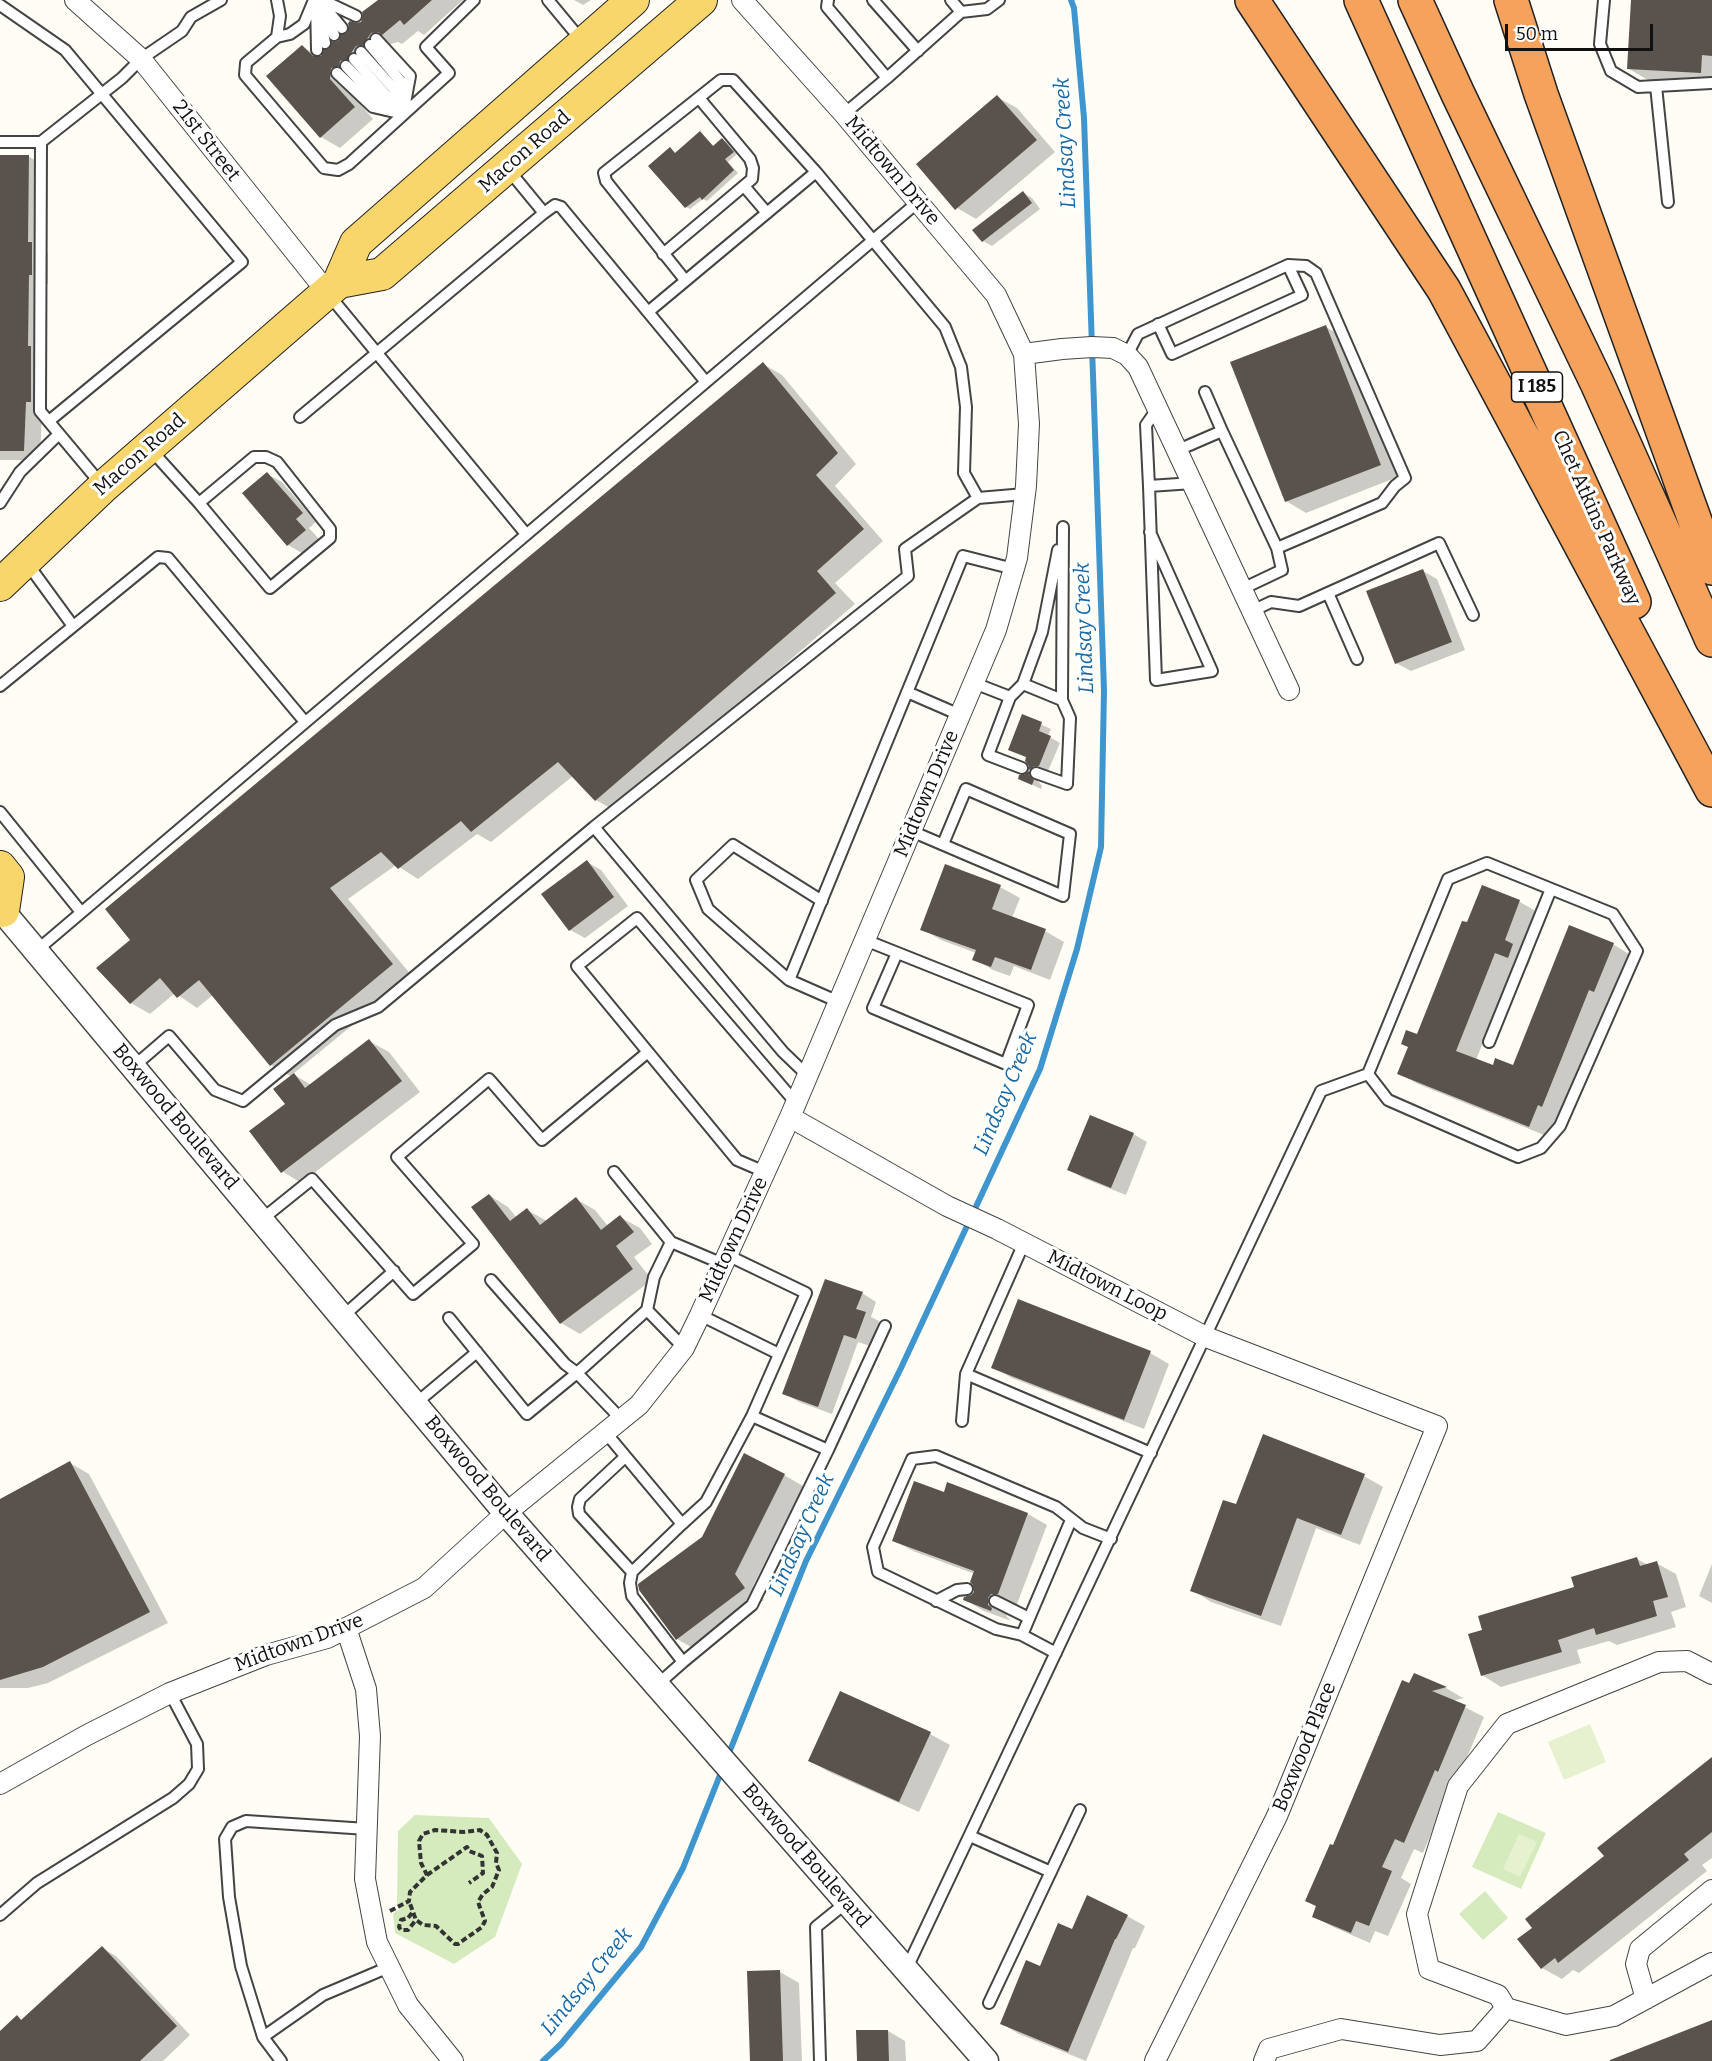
<!DOCTYPE html>
<style>
body{margin:0}
#map{position:relative;width:1712px;height:2061px;overflow:hidden;background:#fffdf5;font-family:Bitter,serif}
canvas{display:block}
.scale{position:absolute;left:1505px;top:24px;width:148px;height:27px;box-sizing:border-box;border:3px solid #111;border-top:0;padding-left:8px;font-size:18px;line-height:21px;white-space:nowrap;color:#111;-webkit-text-stroke:4px #fff;paint-order:stroke}
</style>
<div id="map">
<canvas width="1712" height="2061"></canvas>
<div class="scale">50 m</div>
</div>
<script>
const c = document.querySelector('canvas').getContext('2d');
c.lineJoin = 'round';
function fill(path, color) {
  c.fillStyle = color;
  c.fill(path, 'evenodd');
}
function poly(rows) {
  const path = new Path2D();
  for (const r of rows) {
    path.moveTo(r[0], r[1]);
    for (let i = 2; i < r.length; i += 2) path.lineTo(r[i], r[i + 1]);
  }
  return path;
}
function trace(path, color, width, dash) {
  c.strokeStyle = color;
  c.lineWidth = width;
  c.lineCap = dash ? 'butt' : 'round';
  c.setLineDash(dash || []);
  c.stroke(path);
}
function drawText(font, color, halo, rows, align = 'center') {
  c.font = font + ' Bitter,serif';
  c.lineWidth = 6;
  c.setLineDash([]);
  c.textBaseline = 'middle';
  c.strokeStyle = halo;
  c.fillStyle = color;
  for (const [text, x, y, turn = 0] of rows) {
    c.save();
    c.translate(x, y);
    c.rotate((+turn || 0) * Math.PI / 180);
    c.textAlign = isNaN(turn) ? turn : align;
    if (halo) c.strokeText(text, 0, 0);
    c.fillText(text, 0, 0);
    c.restore();
  }
}
fill(poly([
 [1498,1812,1546,1833,1521,1889,1472,1867],
 [415,1815,489,1818,522,1864,495,1937,454,1964,395,1933,393,1913,399,1910,397,1904,398,1831],
 [1485,1891,1508,1918,1483,1940,1459,1914]
]), '#d5ebbd');
fill(poly([
 [1590,1724,1606,1762,1564,1780,1548,1742],
 [1519,1834,1537,1842,1520,1877,1503,1869]
]), '#e6f2cf');
fill(poly([
 [381,0,463,0,424,35,418,31,402,44,398,42,391,44,382,55,376,57,358,76,350,79,349,91,373,119,340,148,321,137,303,47,321,58,362,23],
 [574,0,591,0,583,5],
 [1633,0,1712,0,1712,83,1648,80,1629,69],
 [997,97,1017,108,1055,152,976,219,957,208],
 [700,133,715,147,723,140,727,142,737,154,728,162,738,173,707,201,703,199,690,209,686,207,670,149,676,154],
 [0,156,28,156,44,166,44,251,48,253,48,284,44,284,44,355,47,357,47,411,42,411,40,460,0,460],
 [1023,193,1032,198,1040,209,992,246,983,241],
 [1326,327,1345,338,1400,476,1306,513,1286,501],
 [763,364,782,375,856,464,835,486,883,541,835,583,855,604,615,811,596,800,573,776,491,842,477,834,418,879,396,865,348,899,412,976,293,1074,311,1085,369,1041,389,1052,420,1092,301,1183,282,1171,287,1104,292,1077,271,1065,213,995,197,1008,175,993,150,1014,131,1003,132,940],
 [267,474,282,482,316,522,309,528,319,539,302,553,288,545],
 [1423,571,1437,579,1465,650,1411,671,1396,663],
 [1023,716,1051,729,1048,736,1060,743,1048,771,1044,770,1038,775,1038,781,1042,786,1041,789,1020,779,1030,772,1031,766,1028,758,1009,749],
 [587,862,601,870,628,906,585,938,570,930],
 [1000,887,1020,898,1012,918,1045,931,1064,942,1050,980,1014,966,1010,976,993,970,974,959,976,953,941,940,922,929],
 [1483,887,1520,902,1539,913,1524,952,1532,956,1527,968,1515,963,1476,1060,1493,1067,1514,1067,1613,944,1632,956,1614,1002,1608,1000,1561,1117,1557,1115,1549,1137,1418,1084,1399,1073,1418,1036],
 [1133,1134,1147,1142,1126,1195,1083,1178,1069,1169],
 [489,1195,508,1207,517,1218,527,1210,547,1221,576,1199,595,1210,608,1226,620,1217,640,1228,652,1244,634,1257,652,1280,580,1334,561,1323],
 [862,1293,876,1302,871,1317,879,1321,870,1346,858,1342,832,1414,799,1402,784,1393],
 [1150,1353,1169,1364,1144,1429,1012,1378,993,1367],
 [70,1463,89,1474,168,1623,48,1683,28,1688,0,1688,0,1501],
 [784,1475,803,1486,753,1586,764,1600,696,1650,677,1639],
 [1364,1476,1383,1487,1360,1545,1316,1528,1281,1626,1211,1602,1192,1590,1236,1506],
 [948,1484,1028,1514,1047,1525,1017,1604,1011,1605,1007,1609,1007,1617,1011,1621,984,1611,965,1600,972,1597,976,1592,975,1574,913,1551,893,1540,945,1494],
 [1637,1559,1648,1565,1656,1563,1676,1574,1686,1607,1671,1612,1676,1627,1617,1645,1609,1641,1577,1650,1581,1663,1501,1687,1482,1675,1484,1631],
 [1712,1564,1712,1603,1699,1596],
 [1415,1675,1446,1688,1463,1698,1453,1701,1484,1717,1457,1781,1454,1780,1423,1853,1414,1849,1401,1878,1411,1884,1388,1936,1375,1931,1370,1943,1333,1927,1313,1916,1333,1847],
 [840,1693,930,1734,950,1745,919,1812,829,1772,810,1761],
 [1712,1759,1712,1858,1702,1865,1707,1871,1579,1973,1573,1970,1562,1979,1542,1968,1534,1928,1606,1857],
 [1127,1916,1145,1926,1135,1948,1133,1948,1086,2061,1019,2034,1001,2023,1041,1968,1073,1931],
 [102,1948,116,1956,190,2035,163,2061,0,2061,0,2033,17,2017,23,2021],
 [780,1972,799,1983,802,2061,751,2061],
 [888,2031,905,2041,906,2061,859,2061]
]), '#0003');
trace(poly([
 [727,1758,806,1561,901,1368,1040,1069,1077,949,1101,847,1104,690,1084,118,1074,8,1071,0],
 [543,2061,561,2044,641,1947,683,1868,722,1770]
]), '#3f96cf', 6);
fill(poly([
 [378,0,432,0,404,25,400,20,382,35,378,32,371,33,363,45,356,46,347,59,340,61,339,66,331,68,330,79,355,107,320,138,266,76,302,45,313,56,321,56,324,50,330,48,332,42,338,41,341,35,347,33,349,27,348,23,350,21,356,23,361,22,363,16,362,12],
 [1631,0,1712,0,1712,56,1702,55,1701,73,1627,69],
 [997,95,1037,140,955,210,916,164],
 [700,131,713,146,722,138,734,152,725,159,734,170,702,200,700,197,685,208,648,166,670,147,675,153],
 [0,155,29,155,28,242,32,242,32,275,29,275,28,346,31,346,31,402,26,402,24,451,0,451],
 [1023,191,1032,203,982,242,972,230],
 [1326,325,1381,465,1285,502,1230,362],
 [763,362,838,453,816,475,864,529,817,571,836,593,595,801,558,762,471,832,461,821,398,869,381,852,330,888,393,964,270,1066,199,980,177,998,160,978,130,1004,96,968,130,940,105,909],
 [267,472,303,513,296,519,306,530,287,546,242,493],
 [1423,569,1452,642,1395,664,1366,591],
 [1022,714,1042,722,1039,731,1051,736,1039,766,1034,766,1029,770,1029,775,1034,780,1032,785,1018,779,1019,775,1024,775,1029,771,1029,766,1025,761,1026,757,1008,750],
 [587,860,614,897,569,931,541,894],
 [945,864,1001,885,992,909,1046,929,1031,970,995,957,991,967,972,960,976,950,920,930],
 [1482,885,1520,900,1505,940,1513,944,1508,958,1495,953,1456,1051,1493,1065,1495,1058,1513,1065,1569,925,1614,943,1594,992,1589,990,1542,1107,1538,1105,1529,1127,1397,1074,1408,1047,1401,1044,1406,1030,1417,1034,1462,921,1467,922],
 [369,1039,402,1081,281,1173,249,1131,285,1104,273,1089,294,1073,305,1088],
 [1090,1115,1134,1133,1111,1188,1067,1170],
 [489,1194,510,1221,527,1208,540,1225,576,1197,601,1230,620,1215,634,1232,616,1246,633,1269,560,1324,471,1207],
 [825,1279,863,1292,856,1309,866,1312,856,1339,844,1335,818,1407,782,1394],
 [1018,1299,1151,1351,1124,1420,991,1368],
 [1263,1434,1365,1474,1341,1535,1297,1518,1261,1616,1190,1591,1223,1500,1236,1504],
 [744,1453,785,1474,735,1574,745,1588,676,1640,639,1590,638,1584,702,1537],
 [70,1461,150,1612,43,1667,0,1680,0,1499],
 [914,1481,944,1492,947,1482,1028,1513,998,1594,991,1594,988,1598,988,1605,992,1608,991,1611,963,1600,964,1597,971,1595,974,1592,973,1585,970,1582,974,1571,892,1541],
 [1637,1557,1640,1566,1657,1561,1668,1597,1653,1601,1657,1616,1596,1635,1594,1628,1558,1640,1562,1652,1481,1676,1468,1634,1482,1630,1478,1616,1574,1587,1571,1577],
 [1414,1673,1447,1687,1432,1691,1466,1705,1438,1772,1435,1770,1404,1843,1395,1839,1382,1867,1392,1871,1369,1926,1356,1921,1351,1933,1312,1917,1316,1906,1305,1901,1330,1844,1333,1845,1402,1680,1409,1683],
 [840,1691,931,1732,899,1802,808,1761],
 [1712,1757,1712,1832,1684,1854,1689,1860,1558,1963,1555,1958,1541,1969,1517,1939,1532,1928,1525,1919,1604,1856,1597,1848],
 [1087,1895,1128,1915,1116,1939,1115,1939,1068,2052,1000,2024,1026,1960,1040,1966,1058,1923,1072,1929],
 [102,1946,177,2026,140,2061,0,2061,0,2031,17,2015,21,2020],
 [780,1970,783,2061,750,2061,747,1971],
 [1712,2020,1712,2061,1610,2061,1610,2060],
 [856,2030,888,2030,889,2061,857,2061]
]), '#5a524d');
const service = poly([
 [277,0,280,16,277,37,246,63,245,75,324,168,338,170,349,164,449,73,426,47,474,0],
 [317,0,334,35],
 [322,0,356,16],
 [548,0,582,41],
 [828,0,827,7,887,78,961,12,987,9,999,0],
 [873,0,918,51],
 [951,0,961,12],
 [1604,0,1600,44,1611,71,1638,87,1712,83],
 [316,2,317,50],
 [0,5,65,50,242,262,49,421],
 [327,10,342,28],
 [321,23,325,43],
 [277,37,290,34,304,24,314,0],
 [376,39,410,76,403,114],
 [370,45,401,82,402,96],
 [361,52,394,89,399,103],
 [354,59,399,110],
 [346,66,380,102,390,107],
 [337,73,373,107,403,114],
 [1656,86,1668,202],
 [844,114,887,78],
 [0,142,41,142,40,411,101,484],
 [41,142,122,78,141,59,182,31,191,17,221,0],
 [507,168,544,213,555,205,561,207,706,382],
 [816,172,945,327,961,367,966,407,964,473,978,498],
 [744,186,767,213],
 [663,254,752,179,753,168,750,159,699,98],
 [329,295,526,534],
 [648,312,816,172,733,80,721,80,604,173,606,181,685,280],
 [1158,324,1172,354,1302,295,1288,265],
 [1127,355,1138,334,1288,265,1306,266,1316,273,1405,478,1395,486,1382,503,1277,548,1222,431,1178,450],
 [1205,392,1222,431],
 [300,417,544,213],
 [151,450,199,503,270,588,330,538,330,529,277,462,266,457,254,457,199,503],
 [1149,486,1193,483],
 [0,503,20,472,59,434],
 [1150,532,1212,671,1156,680,1149,486,1146,425,1158,408],
 [27,563,73,626],
 [1242,589,1282,570,1277,548],
 [1328,593,1357,659],
 [1252,611,1271,602,1299,606,1439,543,1473,615],
 [974,683,1010,697,988,755,1022,768],
 [1023,684,1062,700],
 [0,686,158,557,168,558,305,722],
 [907,692,960,715],
 [1010,697,1023,684,1042,632,1058,550],
 [1036,773,1067,784,1070,718,1062,700,1063,527],
 [0,812,81,912],
 [911,831,1063,896,1070,834,966,789,943,844],
 [865,940,1028,1005,1006,1064,873,1008,897,953],
 [36,951,918,202],
 [789,980,708,909,696,880,733,845,822,901],
 [839,1002,789,980,963,556,1014,569],
 [1489,1042,1551,889],
 [133,1067,169,1036,215,1090,243,1101,335,1025,378,1007,594,827],
 [808,1076,783,1052,594,827,908,576,905,549,978,498,1025,494],
 [614,1172,671,1242,723,1264],
 [765,1172,737,1160,577,966,637,918,796,1103],
 [261,1220,312,1179,413,1294,473,1244,397,1157,489,1079,542,1140,648,1052],
 [1024,1243,966,1374,1151,1453],
 [491,1280,565,1364,577,1373,622,1420],
 [647,1310,684,1348],
 [700,1315,779,1354],
 [342,1317,394,1271],
 [449,1318,527,1414,577,1373,647,1310,654,1277,671,1242],
 [415,1404,477,1352],
 [752,1416,828,1450,885,1326],
 [962,1421,966,1374],
 [606,1433,682,1524,706,1502,752,1416,806,1293,727,1255],
 [625,1457,580,1499,578,1507,579,1514,632,1572,682,1524],
 [632,1572,630,1583,632,1596,683,1662,657,1685],
 [936,1601,957,1590,967,1589],
 [995,1601,1029,1618],
 [1022,1635,1071,1520],
 [1056,1653,1022,1635,996,1629,878,1572,873,1547,912,1459,936,1456,1056,1507,1083,1528,1111,1539],
 [683,1662,752,1605,828,1450],
 [367,1829,246,1821,232,1827,225,1839,229,1897,241,1966,263,2037,323,1995,389,1967],
 [970,1836,1051,1872],
 [0,1915,37,1883,173,1798,189,1784,198,1769,197,1744,170,1693],
 [906,1970,1321,1091,1368,1074,1448,879,1487,863,1613,914,1637,951,1560,1126,1541,1148,1518,1157,1388,1100,1368,1074],
 [989,2003,1080,1810],
 [263,2037,281,2061],
 [820,2061,816,1927,847,1902]
]);
const minor = poly([
 [75,0,141,59,327,292],
 [1024,354,1062,349,1092,347,1113,348,1127,355,1138,367,1289,690],
 [790,1117,947,1206,997,1229,1206,1337,1437,1426,1277,1816,1155,2061],
 [346,1628,366,1689,370,1736,365,1879,377,1942,408,2005,453,2061],
 [1712,1674,1687,1661,1659,1662,1507,1724,1458,1786,1417,1914,1429,1969,1498,1995,1506,2008,1566,2025,1614,2016,1712,1963],
 [0,1784,87,1735,170,1693,266,1655,327,1638,424,1588,506,1513,639,1405,684,1348,700,1315,790,1117,996,630,1017,558,1026,486,1029,424,1024,354,996,295,844,114,742,0],
 [1646,1999,1636,1964,1640,1949,1712,1890],
 [1264,2061,1269,2049,1341,2029,1440,2045,1477,2041,1506,2008]
]);
const tertiary = poly([
 [0,908,506,1513,986,2061]
]);
const primary = poly([
 [339,282,382,274,701,0],
 [0,585,103,487,339,282,356,243,633,0],
 [0,867,8,877,3,911]
]);
const motorway = poly([
 [1252,0,1444,290,1712,790],
 [1361,0,1634,602],
 [1415,0,1458,94,1597,383,1712,640],
 [1511,0,1541,94,1712,568]
]);
trace(service, '#444', 14);
trace(minor, '#444', 22);
trace(tertiary, '#444', 27);
trace(primary, '#222', 34);
trace(motorway, '#222', 36);
trace(poly([
 [427,1875,467,1847,469,1851,482,1856,483,1873,469,1883],
 [390,1911,409,1901,410,1892,427,1875,421,1863,419,1841,423,1834,435,1830,464,1832,480,1830,487,1835,497,1853,496,1863,499,1870,492,1887,483,1894,478,1902,485,1921,482,1927,458,1944,455,1944,436,1926,423,1925,416,1920,409,1901],
 [412,1913,408,1918,401,1920,399,1927,401,1930,408,1930,416,1920]
]), '#333', 4, [6, 3]);
trace(service, '#fff', 10);
trace(minor, '#fff', 20);
trace(tertiary, '#fff', 24);
trace(primary, '#f9d66b', 32);
trace(motorway, '#f5a25d', 33);
for (const [x, y, w] of [
 [1537,387,51]
]) {
  const box = new Path2D();
  box.roundRect(x - w / 2, y - 15, w, 30, 4.5);
  c.fillStyle = '#fff';
  c.fill(box);
  trace(box, '#111', 1.5);
}
drawText('bold 18px', '#111', null, [
 ["I 185",1537,387]
]);
drawText('20px', '#111', '#fff', [
 ["21st Street",206,141,52],
 ["Macon Road",525,152,-41],
 ["Midtown Drive",892,171,50],
 ["Macon Road",140,455,-41],
 ["Chet Atkins Parkway",1596,518,66],
 ["Midtown Drive",927,794,-67],
 ["Boxwood Boulevard",175,1117,50],
 ["Midtown Drive",734,1240,-65],
 ["Midtown Loop",1107,1286,27],
 ["Boxwood Boulevard",487,1489,50],
 ["Midtown Drive",299,1643,-20],
 ["Boxwood Place",1305,1747,-68],
 ["Boxwood Boulevard",806,1856,49]
]);
drawText('italic 21px', '#1768a6', '#fff', [
 ["Lindsay Creek",1066,143,-93],
 ["Lindsay Creek",1085,628,-92],
 ["Lindsay Creek",1006,1094,-67],
 ["Lindsay Creek",802,1535,-66],
 ["Lindsay Creek",587,1982,-51]
]);
</script>
